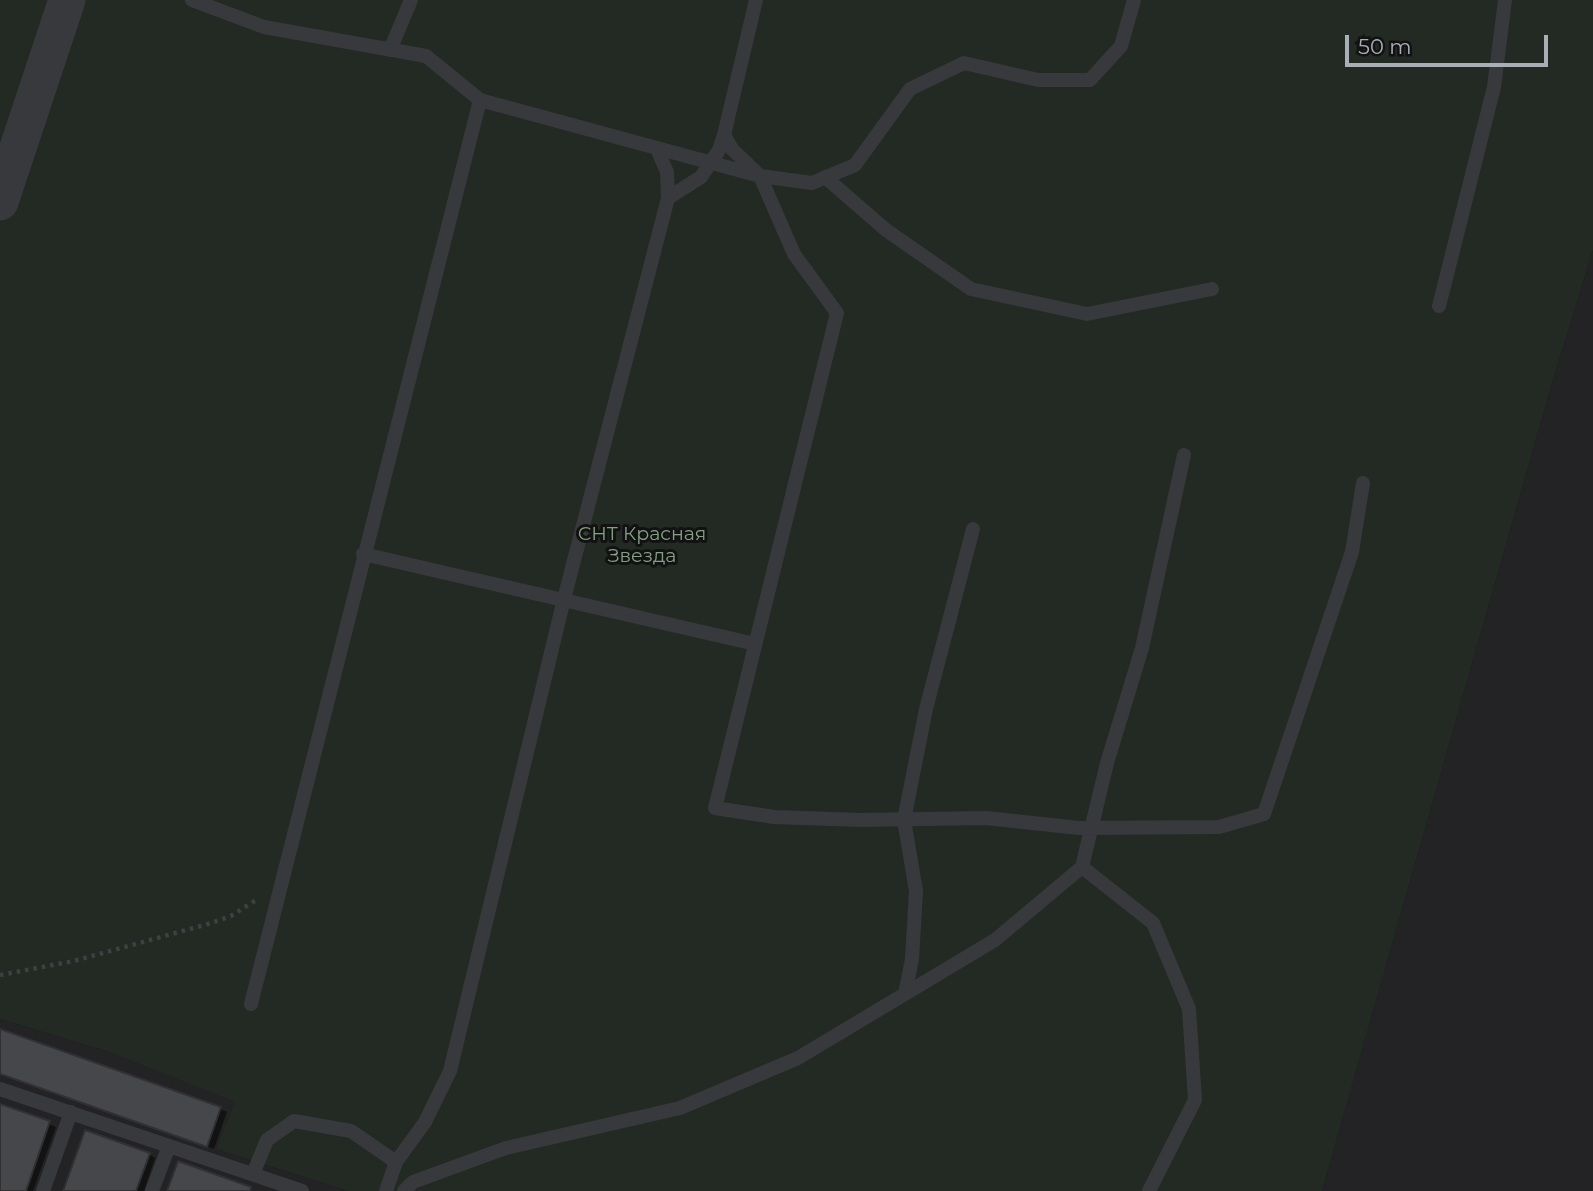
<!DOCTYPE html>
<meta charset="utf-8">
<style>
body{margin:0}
#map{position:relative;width:1593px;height:1191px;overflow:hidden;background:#171718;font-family:Montserrat,sans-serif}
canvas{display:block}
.scale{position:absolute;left:1345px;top:35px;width:203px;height:32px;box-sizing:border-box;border:4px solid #aaaeb7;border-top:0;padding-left:9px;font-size:21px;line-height:24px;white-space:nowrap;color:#aaaeb7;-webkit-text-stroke:5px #121213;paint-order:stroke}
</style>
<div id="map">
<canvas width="1593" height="1191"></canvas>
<div class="scale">50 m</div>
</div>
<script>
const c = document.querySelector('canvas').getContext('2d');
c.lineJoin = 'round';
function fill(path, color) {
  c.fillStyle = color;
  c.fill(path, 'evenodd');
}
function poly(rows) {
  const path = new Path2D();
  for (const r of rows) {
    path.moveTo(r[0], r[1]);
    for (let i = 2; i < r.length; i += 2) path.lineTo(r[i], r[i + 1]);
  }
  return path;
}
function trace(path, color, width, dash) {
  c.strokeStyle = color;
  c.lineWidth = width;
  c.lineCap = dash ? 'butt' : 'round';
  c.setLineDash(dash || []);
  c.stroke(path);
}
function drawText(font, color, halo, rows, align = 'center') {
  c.font = font + ' Montserrat,sans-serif';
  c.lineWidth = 6;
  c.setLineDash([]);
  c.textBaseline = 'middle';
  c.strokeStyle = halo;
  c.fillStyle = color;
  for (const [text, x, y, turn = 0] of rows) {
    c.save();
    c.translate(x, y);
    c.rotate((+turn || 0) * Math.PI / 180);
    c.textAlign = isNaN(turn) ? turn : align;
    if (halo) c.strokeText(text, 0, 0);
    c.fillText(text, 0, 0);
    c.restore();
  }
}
fill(poly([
 [1593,250,1593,1191,1322,1191,1552,383],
 [0,1019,106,1051,236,1102,216,1149,348,1191,0,1191]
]), '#232325');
fill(poly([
 [0,0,1593,0,1593,250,1552,383,1322,1191,348,1191,216,1149,235,1102,106,1051,0,1019]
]), '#232a24');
fill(poly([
 [0,1031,220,1109,227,1112,214,1149,0,1074],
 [0,1106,56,1127,33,1191,0,1191],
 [149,1154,155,1158,144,1191,65,1191]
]), '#0007');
const building = poly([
 [0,1029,221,1107,207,1147,0,1074,0,1029],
 [0,1104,50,1121,26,1191,0,1191,0,1104],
 [85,1130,150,1153,136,1191,63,1191,85,1130],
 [178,1161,251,1187,250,1191,167,1191,178,1161]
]);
fill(building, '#46474b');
trace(building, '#313134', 2);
trace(poly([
 [0,975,74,961,208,924,231,916,256,900]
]), '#3e4044', 4.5, [3.5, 5]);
trace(poly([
 [192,0,264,27,426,56,480,100,760,176,812,183,855,165,910,89,964,63,1038,80,1090,80,1121,46,1134,0],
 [756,0,724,135,732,149,760,176,794,254,837,313,715,808,774,817,861,820,986,818,1079,828,1219,827,1264,814,1352,552,1363,483],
 [390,50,411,0],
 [825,177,886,230,971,289,1087,314,1212,289],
 [668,198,701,177,719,150,724,135],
 [1439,306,1494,87,1505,0],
 [363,554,755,644],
 [1082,867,1153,923,1189,1009,1195,1100,1149,1191],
 [905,994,912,959,916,891,904,820,926,709,973,529],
 [251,1004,480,100],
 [0,1089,302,1191],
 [253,1174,267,1140,294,1121,351,1131,396,1162],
 [43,1191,71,1112],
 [152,1191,169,1146],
 [386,1191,396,1162,425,1122,450,1071,564,599,668,198,667,172,657,149],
 [404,1191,413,1182,506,1148,680,1108,798,1058,995,940,1082,867,1107,763,1142,648,1184,455]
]), '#38393d', 14);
trace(poly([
 [0,202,67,0]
]), '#38393d', 37);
drawText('19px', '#83a083', '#121213', [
 ["СНТ Красная",642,534],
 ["Звезда",642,556]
]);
</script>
